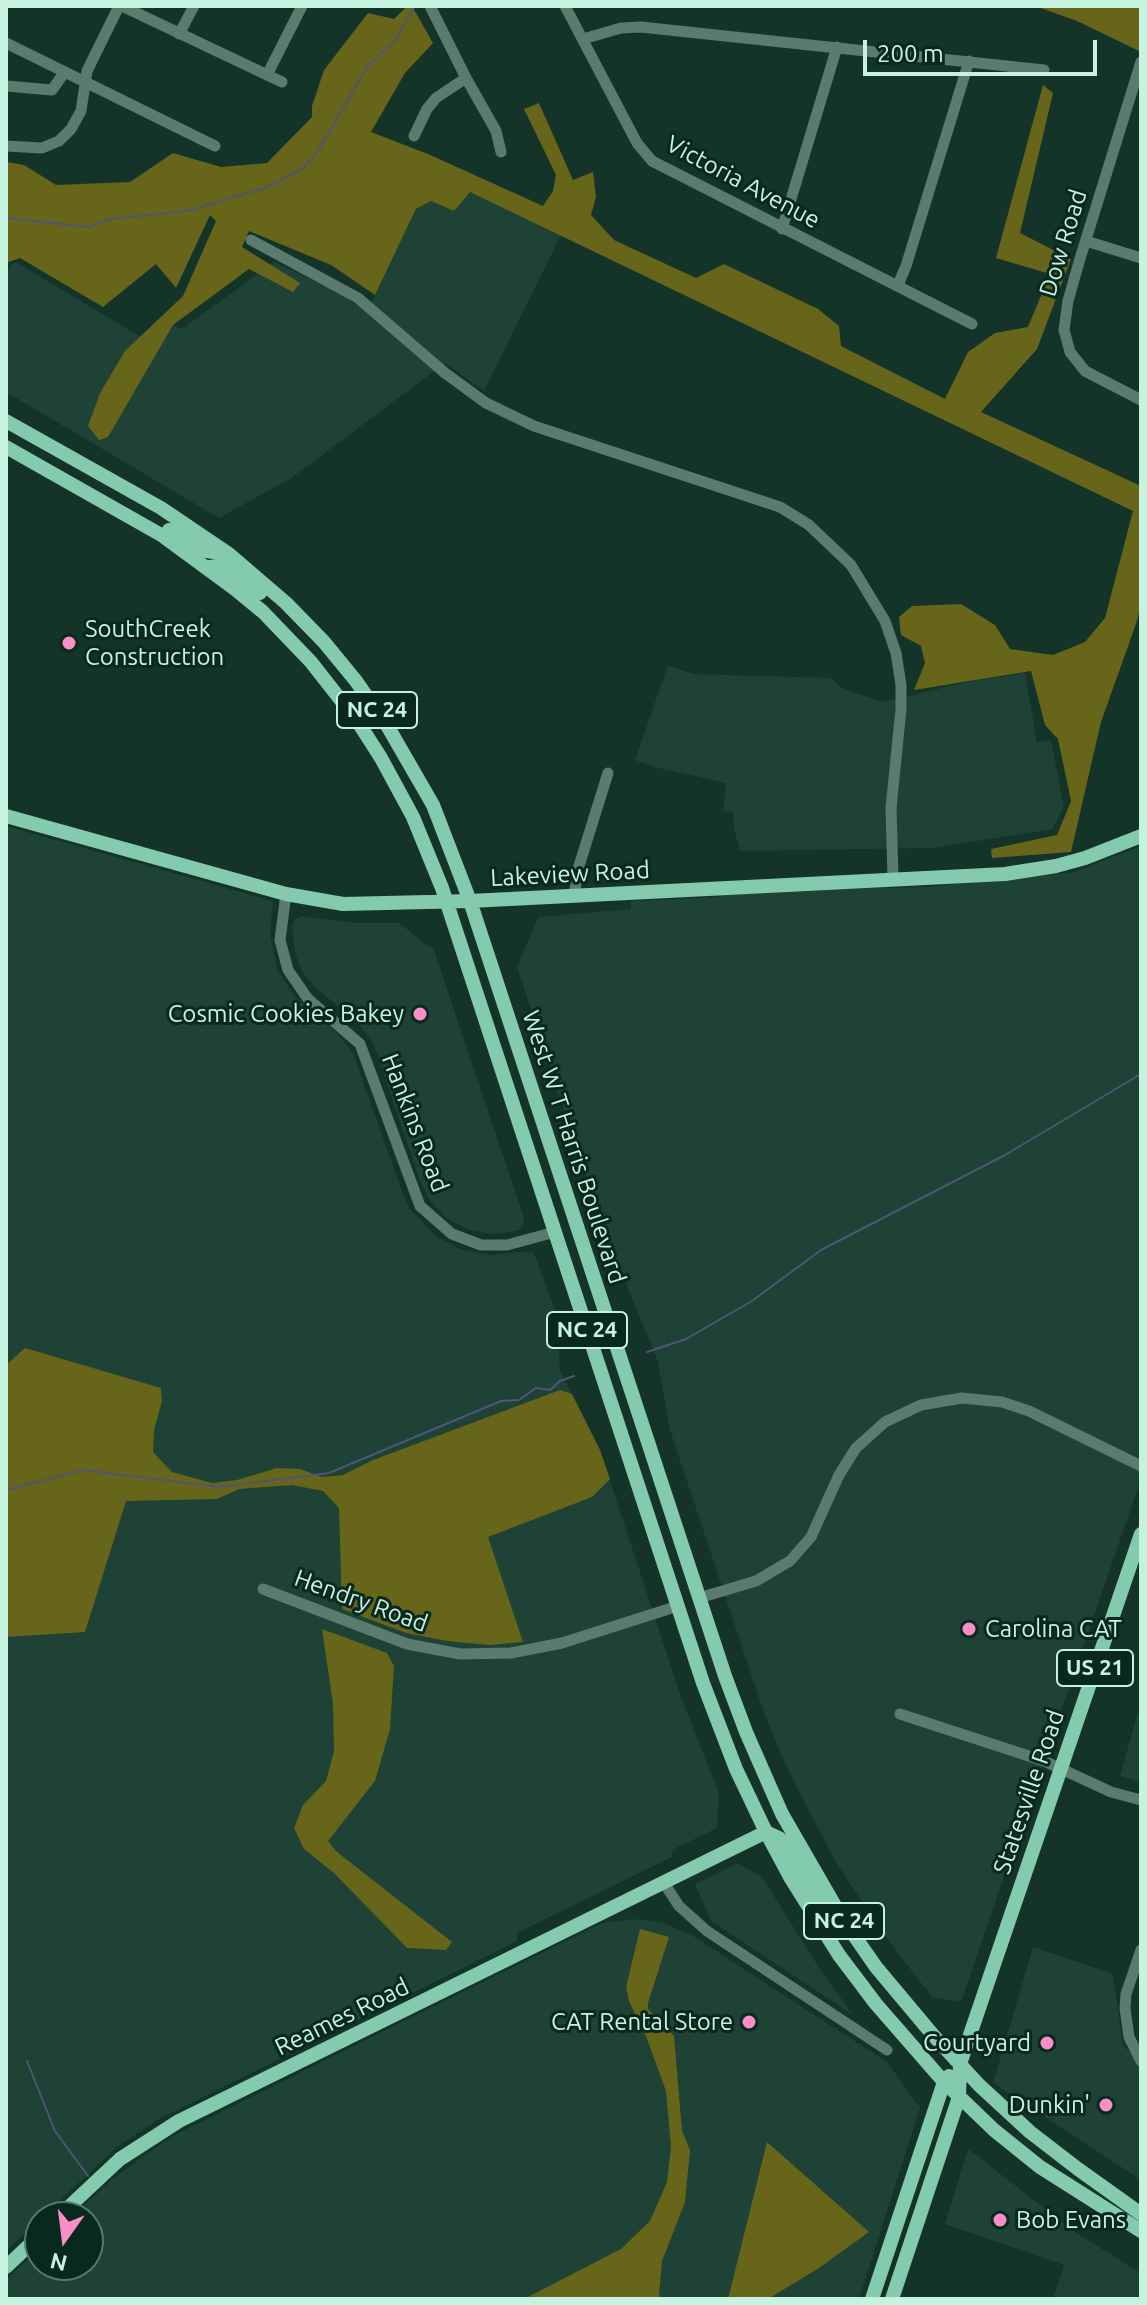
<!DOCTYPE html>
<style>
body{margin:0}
#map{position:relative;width:1147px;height:2305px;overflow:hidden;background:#143329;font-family:Ubuntu,sans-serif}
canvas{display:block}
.frame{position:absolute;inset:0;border:8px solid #c5f3e0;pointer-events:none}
.north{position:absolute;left:24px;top:2201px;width:80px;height:80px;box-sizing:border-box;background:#09291f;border:2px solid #547a6c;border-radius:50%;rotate:194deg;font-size:22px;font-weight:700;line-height:32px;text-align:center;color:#c5f3e0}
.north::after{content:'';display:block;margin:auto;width:28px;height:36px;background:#fa8fc7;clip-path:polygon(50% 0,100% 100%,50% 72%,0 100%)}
.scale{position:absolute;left:863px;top:40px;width:234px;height:36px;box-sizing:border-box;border:4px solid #c5f3e0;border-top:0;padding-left:10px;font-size:24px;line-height:28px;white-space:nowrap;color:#c5f3e0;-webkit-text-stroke:6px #09291f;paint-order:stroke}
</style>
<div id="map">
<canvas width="1147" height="2305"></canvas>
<div class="frame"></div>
<div class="north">N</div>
<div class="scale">200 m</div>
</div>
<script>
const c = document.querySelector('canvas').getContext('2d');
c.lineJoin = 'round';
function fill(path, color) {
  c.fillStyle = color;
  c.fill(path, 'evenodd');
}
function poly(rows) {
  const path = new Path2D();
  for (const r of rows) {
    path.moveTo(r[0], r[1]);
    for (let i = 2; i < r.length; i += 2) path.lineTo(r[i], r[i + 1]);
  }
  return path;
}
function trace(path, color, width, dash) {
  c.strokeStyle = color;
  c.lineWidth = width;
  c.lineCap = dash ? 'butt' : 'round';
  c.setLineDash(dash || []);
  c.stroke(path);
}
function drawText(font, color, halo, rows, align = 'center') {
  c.font = font + ' Ubuntu,sans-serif';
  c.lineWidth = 6;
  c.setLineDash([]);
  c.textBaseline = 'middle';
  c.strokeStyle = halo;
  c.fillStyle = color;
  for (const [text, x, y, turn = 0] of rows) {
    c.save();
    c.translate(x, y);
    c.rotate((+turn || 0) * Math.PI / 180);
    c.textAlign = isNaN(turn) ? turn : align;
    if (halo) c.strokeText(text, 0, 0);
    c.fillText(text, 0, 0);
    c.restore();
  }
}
fill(poly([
 [470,192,562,233,484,391,445,363,290,479,219,518,6,392,6,274,11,264,16,262,158,347,173,325,182,329,274,262,343,294,367,312,416,209,431,201],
 [668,665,693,674,831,678,842,688,882,702,967,682,1025,673,1037,742,1051,740,1064,806,1053,829,933,848,740,851,734,829,733,812,723,811,726,783,658,768,635,760],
 [6,826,273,901,270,934,278,971,294,995,338,1034,353,1053,403,1194,411,1210,436,1236,460,1249,490,1255,528,1251,534,1253,557,1316,560,1371,600,1450,681,1697,719,1793,717,1828,672,1850,672,1857,517,1933,517,1941,161,2118,118,2146,6,2251],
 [1141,846,1141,1479,961,2002,932,1997,882,1932,837,1864,800,1794,778,1748,760,1701,670,1430,657,1359,602,1225,517,967,538,917,631,909,631,901,719,897,718,892,925,887,1074,872],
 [302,916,357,923,399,923,434,950,524,1218,523,1226,517,1231,493,1234,469,1230,448,1219,431,1202,420,1181,374,1045,354,1018,319,991,305,976,298,962,294,948,292,925,295,919],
 [1141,1701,1141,1782,1120,1776],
 [738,1863,762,1877,818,1966,853,2015,711,1921,695,1884],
 [632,1919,661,1922,690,1934,887,2062,920,2108,859,2299,6,2299,6,2280,40,2247,40,2265,88,2265,88,2217,72,2217,112,2179,172,2136,602,1923],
 [1033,1947,1113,1974,1123,2045,1141,2064,1141,2180,993,2083],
 [968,2149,1078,2234,1141,2273,1141,2299,1053,2299,1064,2265,945,2224]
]), '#1e4235');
fill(poly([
 [407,6,412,6,433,43,405,73,371,132,428,154,543,206,553,191,556,175,524,109,539,103,573,180,593,172,596,197,591,215,614,240,696,278,724,264,818,309,839,326,841,346,945,399,968,352,995,333,1028,327,1050,274,996,258,1043,85,1053,93,1020,233,1071,259,1037,349,981,412,1141,486,1141,602,1137,621,1101,722,1071,852,992,858,991,849,1057,835,1071,801,1058,739,1045,725,1031,671,914,690,925,663,921,646,901,635,899,617,912,606,961,604,995,625,1010,649,1053,655,1085,642,1105,618,1133,511,470,192,454,211,431,201,416,209,375,295,331,265,249,231,242,247,300,283,293,292,249,269,173,325,108,437,99,440,88,426,100,393,125,351,183,296,216,221,210,215,176,288,156,264,103,307,20,258,6,263,6,162,24,165,56,185,130,182,173,153,221,167,267,163,312,117,312,106,324,70,368,13,394,19],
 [1035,6,1141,6,1141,52,1077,21],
 [25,1348,161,1388,162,1401,154,1430,153,1452,172,1472,212,1483,237,1480,277,1468,300,1469,322,1477,343,1475,373,1460,560,1390,572,1394,600,1450,610,1479,592,1497,488,1537,523,1642,489,1645,447,1641,406,1633,342,1609,339,1508,323,1491,292,1485,239,1489,217,1499,126,1501,85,1632,6,1637,6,1365],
 [322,1629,387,1653,394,1666,390,1729,375,1781,328,1841,337,1852,452,1942,446,1950,407,1948,334,1873,304,1849,294,1828,303,1805,326,1781,334,1751,333,1704],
 [640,1929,669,1937,648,2003,648,2009,674,2036,682,2131,690,2150,685,2202,662,2261,659,2295,662,2299,524,2299,621,2249,650,2221,667,2182,671,2147,666,2091,647,2039,629,2001,626,1987],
 [767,2142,869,2232,819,2268,768,2299,728,2299]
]), '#66651a');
trace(poly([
 [6,218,89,227,110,219,187,211,268,187,302,169,319,150,367,67,396,39,415,6],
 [647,1352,686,1339,752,1301,821,1250,1005,1155,1141,1074],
 [6,1490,83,1470,220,1487,329,1473,501,1401,519,1400,536,1388,550,1390,560,1381,574,1376],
 [27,2061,55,2131,88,2176]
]), '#515575', 2);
trace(poly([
 [122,6,282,82],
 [430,6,466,78,496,131,501,152],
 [565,6,637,143,652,161,972,324],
 [179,34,194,6],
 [583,39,621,28,641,27,1044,70],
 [6,43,215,146],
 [1141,62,1079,262,1068,301,1064,330,1070,352,1085,371,1141,400],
 [267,75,302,6],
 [6,86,52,90,64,73],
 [414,136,427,109,436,98,466,78],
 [6,146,42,148,59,141,71,129,81,111,87,71,119,6],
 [782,229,837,47],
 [251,240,358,298,445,373,486,403,534,426,780,507,809,525,851,565,885,621,896,653,901,685,901,709,891,808,893,878],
 [1086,241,1141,258],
 [898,285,906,266,969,61],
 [286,894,280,940,288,970,308,999,360,1044,420,1206,452,1234,481,1245,507,1245,555,1232],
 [574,895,579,866,608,773],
 [263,1589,407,1644,460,1654,511,1653,562,1643,678,1606],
 [699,1598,756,1581,790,1561,811,1537,839,1475,856,1448,885,1422,921,1405,962,1398,1002,1402,1029,1411,1141,1466],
 [900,1714,1044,1761,1111,1792,1141,1800],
 [664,1883,679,1906,707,1931,887,2050],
 [1141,1950,1126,1994,1125,2008,1129,2037,1141,2061]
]), '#5a7b6e', 11);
trace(poly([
 [6,421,161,508,229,554,286,603,324,642,356,681,388,727,433,805,470,901,725,1676,746,1732,782,1814,842,1918,876,1967,933,2035,979,2085,1030,2132,1078,2169,1141,2214],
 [6,447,163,536,235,589,263,612,311,662,358,722,381,758,413,817,442,888,703,1683,736,1769,766,1832,790,1877,839,1955,876,2004,944,2082,994,2130,1040,2167,1141,2231],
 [169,530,207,551,226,554],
 [209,567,219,566,230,569,260,593],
 [6,816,286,894,343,904,470,901,1005,874,1056,866,1085,858,1141,836],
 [766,1832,779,1838,786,1845,821,1902],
 [58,2217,120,2159,179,2121,766,1832],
 [6,2267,40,2235],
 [872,2299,944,2082,949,2076],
 [892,2299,959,2097,960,2064,1141,1534]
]), '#84caaf', 14);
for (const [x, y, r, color] of [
 [69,643,8,"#fa8fc7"],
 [420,1014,8,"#fa8fc7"],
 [969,1629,8,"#fa8fc7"],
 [749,2022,8,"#fa8fc7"],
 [1047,2043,8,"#fa8fc7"],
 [1106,2105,8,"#fa8fc7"],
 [1000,2220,8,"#fa8fc7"]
]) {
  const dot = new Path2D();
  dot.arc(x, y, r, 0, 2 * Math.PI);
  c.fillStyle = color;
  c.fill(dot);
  trace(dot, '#09291f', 3);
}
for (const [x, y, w] of [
 [377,710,80],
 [587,1330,80],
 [1095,1668,76],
 [844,1921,80]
]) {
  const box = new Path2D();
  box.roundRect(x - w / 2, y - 18, w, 36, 6);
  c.fillStyle = '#09291f';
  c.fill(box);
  trace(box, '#c5f3e0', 2);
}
drawText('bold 22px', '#c5f3e0', null, [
 ["NC 24",377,710],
 ["NC 24",587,1330],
 ["US 21",1095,1668],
 ["NC 24",844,1921]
]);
drawText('24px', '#c5f3e0', '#09291f', [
 ["Victoria Avenue",743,182,28],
 ["Dow Road",1063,243,-73],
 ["Lakeview Road",570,874,-3],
 ["Hankins Road",415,1123,69],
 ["West W T Harris Boulevard",574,1147,72],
 ["Hendry Road",361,1601,20],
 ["Statesville Road",1029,1792,-71],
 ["Reames Road",342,2017,-26]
]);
drawText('24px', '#c5f3e0', '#09291f', [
 ["SouthCreek",85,629,"left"],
 ["Construction",85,657,"left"],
 ["Cosmic Cookies Bakey",404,1014],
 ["Carolina CAT",985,1629,"left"],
 ["CAT Rental Store",733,2022],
 ["Courtyard",1031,2043],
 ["Dunkin'",1090,2105],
 ["Bob Evans",1016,2220,"left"]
], 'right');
</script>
